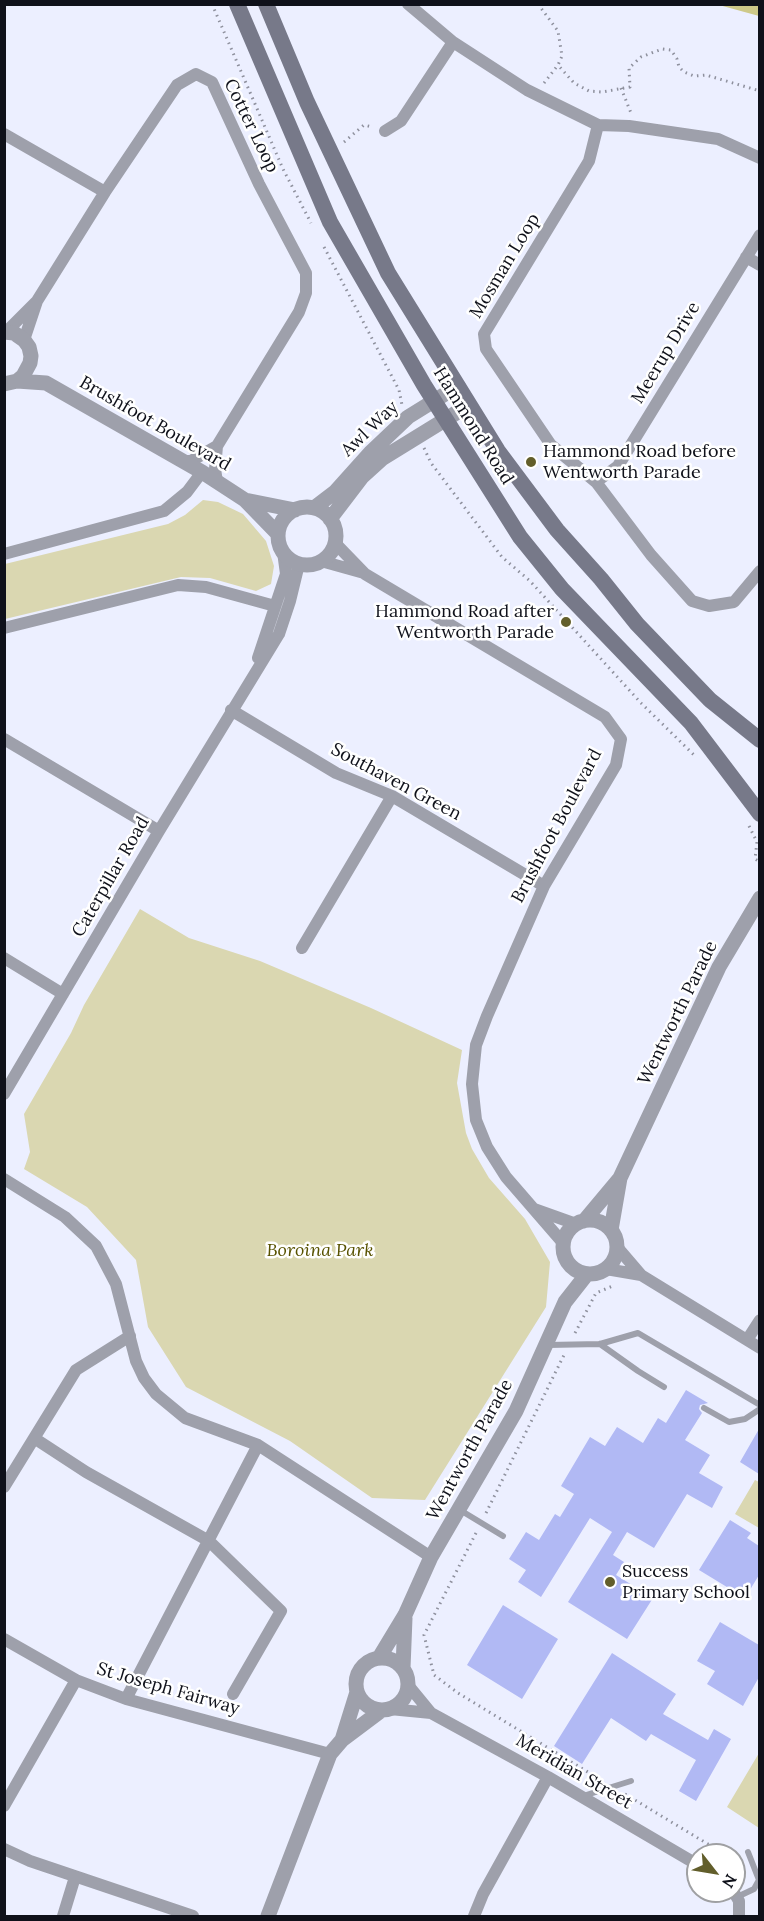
<!DOCTYPE html>
<style>
body{margin:0}
#map{position:relative;width:764px;height:1921px;overflow:hidden;background:#ecefff;font-family:Lora,serif}
canvas{display:block}
.frame{position:absolute;inset:0;border:6px solid #0f111a;pointer-events:none}
.north{position:absolute;left:686px;top:1843px;width:60px;height:60px;box-sizing:border-box;background:#fff;border:2px solid #9fa0a3;border-radius:50%;rotate:121deg;font-size:16px;font-weight:700;line-height:24px;text-align:center;color:#0f111a}
.north::after{content:'';display:block;margin:auto;width:21px;height:27px;background:#625e2b;clip-path:polygon(50% 0,100% 100%,50% 72%,0 100%)}
</style>
<div id="map">
<canvas width="764" height="1921"></canvas>
<div class="frame"></div>
<div class="north">N</div>
</div>
<script>
const c = document.querySelector('canvas').getContext('2d');
c.lineJoin = 'round';
function fill(path, color) {
  c.fillStyle = color;
  c.fill(path, 'evenodd');
}
function poly(rows) {
  const path = new Path2D();
  for (const r of rows) {
    if (r.length === 3) {
      path.moveTo(r[0] + r[2], r[1]);
      path.arc(r[0], r[1], r[2], 0, 2 * Math.PI);
      continue;
    }
    path.moveTo(r[0], r[1]);
    for (let i = 2; i < r.length; i += 2) path.lineTo(r[i], r[i + 1]);
  }
  return path;
}
function trace(path, color, width, dash) {
  c.strokeStyle = color;
  c.lineWidth = width;
  c.lineCap = dash ? 'butt' : 'round';
  c.setLineDash(dash || []);
  c.stroke(path);
}
function drawText(font, color, halo, rows, align = 'center') {
  c.font = font + ' Lora,serif';
  c.lineWidth = 5;
  c.setLineDash([]);
  c.textBaseline = 'middle';
  c.strokeStyle = halo;
  c.fillStyle = color;
  for (const [text, x, y, turn = 0] of rows) {
    c.save();
    c.translate(x, y);
    c.rotate((+turn || 0) * Math.PI / 180);
    c.textAlign = isNaN(turn) ? turn : align;
    if (halo) c.strokeText(text, 0, 0);
    c.fillText(text, 0, 0);
    c.restore();
  }
}
fill(poly([
 [203,500,218,502,243,514,266,541,274,566,271,584,256,591,210,578,181,577,5,619,5,564,168,524,185,515],
 [140,909,189,938,260,961,371,1008,462,1050,457,1083,466,1133,472,1149,489,1178,525,1219,550,1262,546,1307,425,1500,372,1498,290,1441,186,1387,148,1327,136,1260,87,1207,24,1169,30,1152,24,1114,71,1033,84,1005],
 [755,1480,759,1482,759,1528,735,1514],
 [759,1753,760,1828,759,1828,727,1807]
]), '#dad7b1');
fill(poly([
 [714,5,759,5,759,16,719,5]
]), '#cec989');
fill(poly([
 [686,1390,708,1403,700,1405,699,1409,702,1413,685,1440,710,1455,699,1473,723,1487,712,1508,687,1494,654,1548,627,1532,613,1555,624,1562,616,1575,653,1598,627,1639,568,1602,612,1532,590,1518,541,1597,518,1582,526,1570,509,1559,526,1532,539,1540,555,1514,560,1517,574,1494,561,1486,590,1437,605,1446,617,1427,643,1443,658,1418,666,1423],
 [759,1429,759,1474,740,1462],
 [730,1520,751,1533,747,1538,759,1546,759,1575,745,1598,699,1570],
 [503,1605,558,1639,522,1699,467,1665],
 [720,1622,759,1645,759,1677,743,1706,707,1684,715,1671,697,1661],
 [612,1653,676,1694,663,1714,708,1740,714,1729,731,1739,696,1801,679,1791,696,1760,651,1734,646,1741,611,1718,582,1764,554,1746]
]), '#b1b9f4');
trace(poly([
 [212,4,283,169,311,223],
 [538,4,558,31,562,56,558,65,574,83,589,91,602,92,630,87,629,68,641,57,662,49,671,50,677,59,679,67,684,72,694,76,706,75,760,91],
 [544,83,558,65],
 [621,88,631,113],
 [344,142,364,125,372,127],
 [324,247,399,390,402,405],
 [424,448,431,463,502,557,530,581,641,703,694,755],
 [749,826,757,842,755,859,760,862],
 [575,1333,596,1293,615,1285],
 [486,1513,564,1355],
 [476,1533,424,1635,434,1675,458,1693,601,1780],
 [625,1794,726,1855]
]), '#8e909d', 3, [1.5, 4.5]);
trace(poly([
 [600,1344,638,1371,664,1387],
 [548,1345,600,1344,638,1333,760,1405],
 [704,1408,729,1422,745,1419,760,1409],
 [460,1510,503,1536],
 [583,1796,631,1781],
 [737,1897,754,1889,759,1880,748,1852]
]), '#9ea0ab', 6);
trace(poly([
 [408,4,453,42,527,90,598,125,629,126,718,139,760,158],
 [598,125,589,161,484,334,486,349,551,445,596,482,651,555,692,601,709,606,734,602,760,571],
 [385,131,401,121,453,42],
 [4,134,105,192],
 [746,257,760,265],
 [7,331,36,302],
 [24,340,37,301,105,192,177,85,196,74,212,82,259,184,306,273,306,293,299,312,217,446,215,469,217,482],
 [183,461,191,461,217,446],
 [596,482,618,466,760,235],
 [335,543,365,574,605,717,621,739,616,765,544,886,487,1016,476,1045,472,1084,476,1120,487,1147,506,1177,564,1244],
 [4,554,164,511,187,492,202,472],
 [321,561,364,573],
 [4,628,178,585,206,587,275,606],
 [258,658,286,574,283,552],
 [231,710,336,773,392,796,544,886],
 [4,739,159,831],
 [302,948,392,796],
 [4,958,63,994],
 [4,1094,159,831,279,634,290,601,299,564],
 [4,1179,65,1217,96,1246,116,1284,136,1361,144,1378,156,1394,185,1418,258,1445,431,1557],
 [534,1209,576,1224],
 [617,1247,641,1275,760,1348],
 [606,1269,641,1275],
 [747,1340,760,1320],
 [34,1438,86,1472,209,1541,281,1611,233,1694],
 [4,1487,76,1370,130,1336],
 [4,1639,76,1680,126,1699,330,1754],
 [408,1685,431,1713,548,1777,698,1865],
 [126,1699,258,1445],
 [390,1709,431,1713],
 [4,1806,76,1680],
 [4,1849,30,1861,193,1916],
 [733,1891,739,1901,739,1916],
 [63,1916,75,1877],
 [474,1916,483,1894,548,1777]
]), '#9ea0ab', 12);
trace(poly([
 [4,332,14,333,24,340,29,347,31,356,30,363,23,376,17,381,4,384],
 [17,381,46,383,202,472,245,500,278,534],
 [245,500,295,510],
 [307,536,29],
 [314,508,335,492,370,453,408,417,458,386],
 [330,519,362,477,383,458,469,405],
 [590,1247,27],
 [584,1221,620,1178,719,967,760,898],
 [611,1230,620,1178],
 [379,1658,405,1615,431,1557,516,1411,565,1302,587,1274],
 [382,1684,26],
 [403,1668,405,1618],
 [342,1740,357,1692],
 [268,1916,330,1754,342,1740,382,1710]
]), '#9ea0ab', 15);
trace(poly([
 [237,4,330,222,424,385,520,537,562,589,691,723,760,814],
 [266,4,307,102,388,273,498,451,557,530,601,579,637,624,710,700,760,740]
]), '#777989', 16);
for (const [x, y, r, color] of [
 [531,462,6,"#625e2b"],
 [566,622,6,"#625e2b"],
 [610,1582,6,"#625e2b"]
]) {
  const dot = new Path2D();
  dot.arc(x, y, r, 0, 2 * Math.PI);
  c.fillStyle = color;
  c.fill(dot);
  trace(dot, '#fff', 2);
}
drawText('18px', '#0f111a', '#fff', [
 ["Cotter Loop",251,126,64],
 ["Mosman Loop",505,266,-59],
 ["Meerup Drive",666,353,-59],
 ["Brushfoot Boulevard",155,424,30],
 ["Hammond Road",473,426,58],
 ["Awl Way",370,429,-44],
 ["Southaven Green",396,782,28],
 ["Brushfoot Boulevard",557,826,-62],
 ["Caterpillar Road",111,877,-60],
 ["Wentworth Parade",678,1013,-64],
 ["Wentworth Parade",470,1450,-61],
 ["St Joseph Fairway",168,1689,16],
 ["Meridian Street",574,1772,30]
]);
drawText('18px', '#0f111a', '#fff', [
 ["Hammond Road before",543,452],
 ["Wentworth Parade",543,473],
 ["Hammond Road after",554,612,"right"],
 ["Wentworth Parade",554,633,"right"],
 ["Success",622,1572],
 ["Primary School",622,1593]
], 'left');
drawText('italic 18px', '#585200', '#fff', [
 ["Boroina Park",320,1251]
]);
</script>
